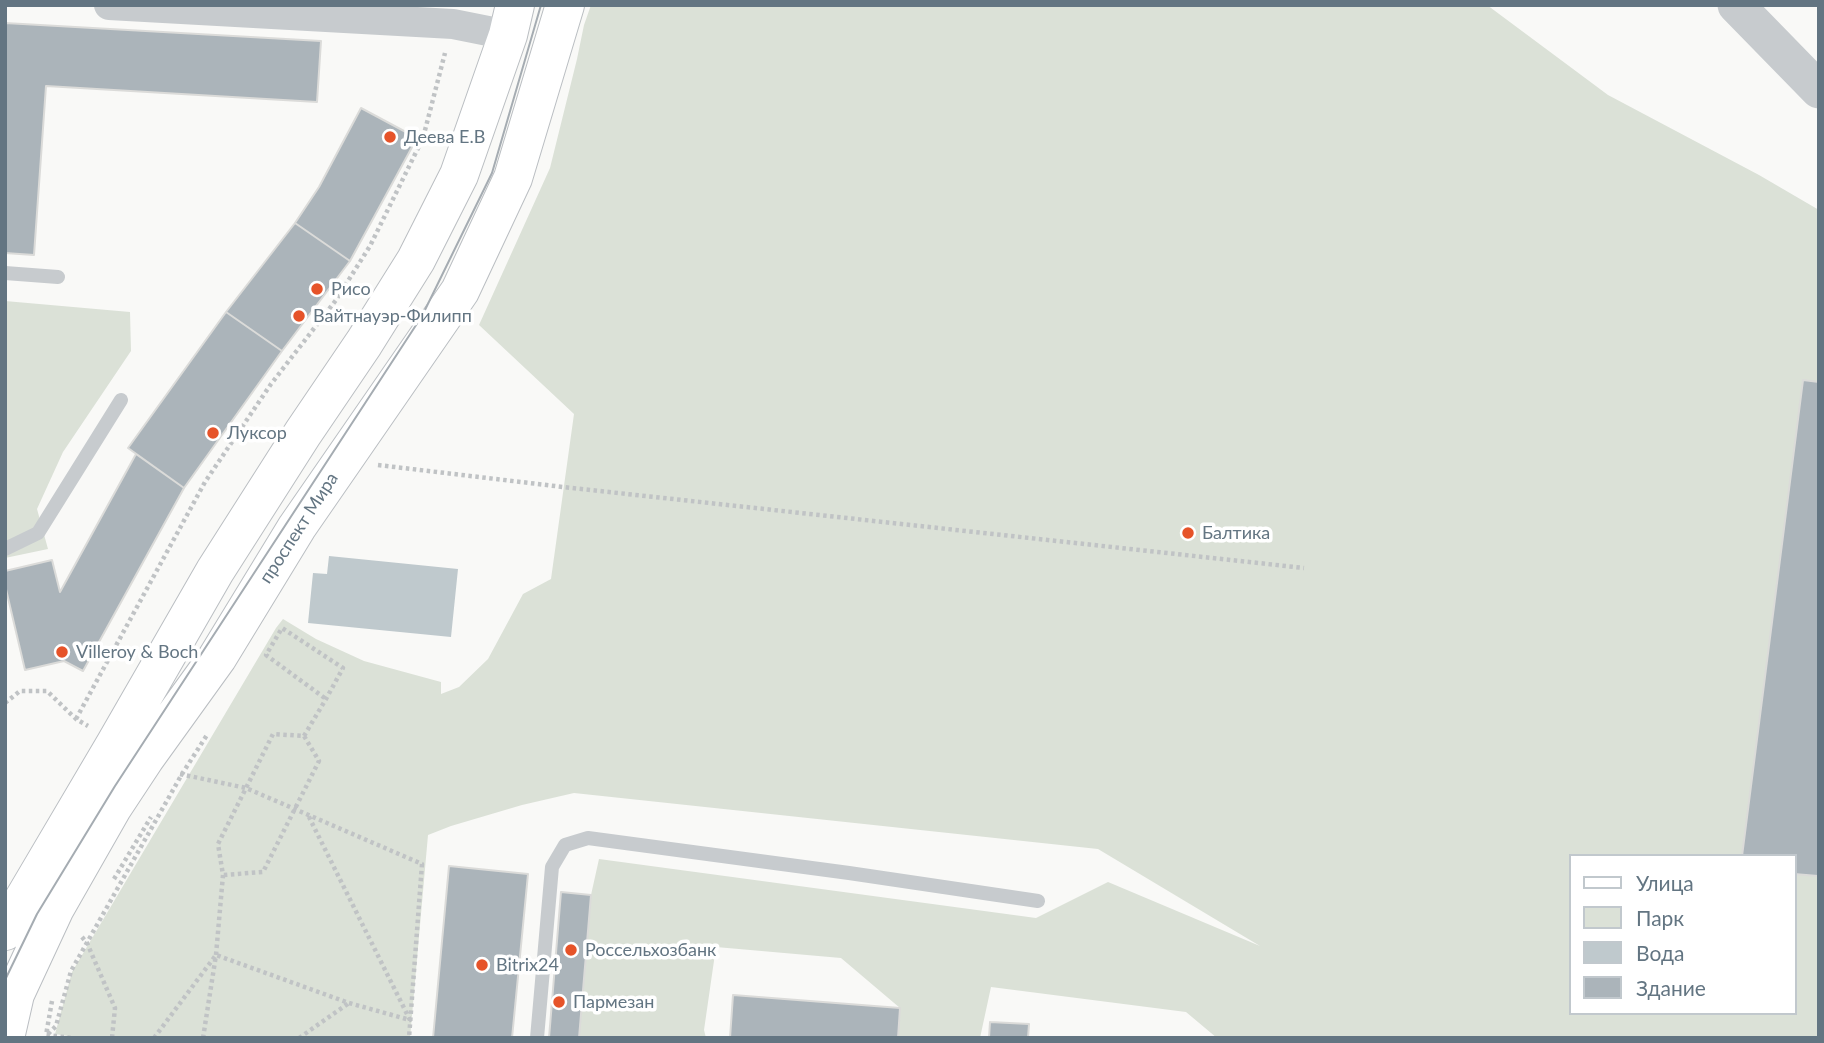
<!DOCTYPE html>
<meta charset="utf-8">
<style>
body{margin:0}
#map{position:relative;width:1824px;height:1043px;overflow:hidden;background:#f9f9f7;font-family:Lato,sans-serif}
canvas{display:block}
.frame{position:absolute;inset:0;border:7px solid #637582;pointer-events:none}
.legend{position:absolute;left:1569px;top:854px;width:228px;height:161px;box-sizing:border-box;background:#fff;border:2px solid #c1c8cd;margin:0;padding:9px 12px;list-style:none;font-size:21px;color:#637582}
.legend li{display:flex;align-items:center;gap:14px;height:35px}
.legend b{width:35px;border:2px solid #c1c8cd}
</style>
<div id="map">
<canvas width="1824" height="1043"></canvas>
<div class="frame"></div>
<ul class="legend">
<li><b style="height:9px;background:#fff"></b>Улица</li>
<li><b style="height:19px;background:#dbe1d7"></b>Парк</li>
<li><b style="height:19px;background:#bfc9cd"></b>Вода</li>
<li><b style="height:19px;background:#abb4ba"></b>Здание</li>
</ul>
</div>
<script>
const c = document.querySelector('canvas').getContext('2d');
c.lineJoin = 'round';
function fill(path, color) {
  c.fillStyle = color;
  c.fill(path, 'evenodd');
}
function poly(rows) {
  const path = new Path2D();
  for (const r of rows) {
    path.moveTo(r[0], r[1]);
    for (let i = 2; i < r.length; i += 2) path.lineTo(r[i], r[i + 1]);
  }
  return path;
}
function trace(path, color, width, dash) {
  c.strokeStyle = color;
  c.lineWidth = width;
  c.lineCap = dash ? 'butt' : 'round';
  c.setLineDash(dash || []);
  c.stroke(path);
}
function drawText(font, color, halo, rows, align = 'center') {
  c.font = font + ' Lato,sans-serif';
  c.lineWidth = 7;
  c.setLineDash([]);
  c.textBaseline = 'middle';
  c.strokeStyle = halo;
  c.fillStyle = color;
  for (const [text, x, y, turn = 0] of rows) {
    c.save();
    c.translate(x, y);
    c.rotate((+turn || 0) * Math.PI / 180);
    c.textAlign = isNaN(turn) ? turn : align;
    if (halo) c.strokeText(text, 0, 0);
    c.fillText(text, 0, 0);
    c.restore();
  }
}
fill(poly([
 [591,5,1487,5,1608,95,1759,175,1819,210,1819,1038,1217,1038,1186,1012,991,987,980,1038,898,1038,900,1008,841,958,716,947,704,1030,706,1038,579,1038,591,895,599,859,1036,918,1108,882,1260,946,1098,849,574,793,522,805,451,826,428,835,410,1038,81,1038,55,1034,72,972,276,628,283,619,316,639,364,661,441,682,441,694,459,687,488,659,523,594,551,579,574,414,479,325,550,168,577,59,584,25],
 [1570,856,1794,856,1794,1013,1570,1013],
 [5,301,130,312,131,351,63,452,37,509,48,549,5,558]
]), '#dbe1d7');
fill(poly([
 [329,556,458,569,451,637,308,623,313,573,327,574]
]), '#bfc9cd');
const building = poly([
 [5,23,321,41,317,102,46,86,34,255,5,253,5,23],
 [361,108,417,138,350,261,295,223,319,187,361,108],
 [295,223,350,261,282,351,226,312,295,223],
 [226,312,282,351,184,488,128,448,226,312],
 [1803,380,1819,382,1818,876,1794,874,1794,856,1742,856,1803,380],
 [136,454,184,488,83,671,64,661,25,670,5,585,5,571,52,560,60,592,136,454],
 [449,866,528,874,512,1038,433,1038,449,866],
 [561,892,591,895,579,1038,549,1038,561,892],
 [733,995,900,1008,898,1038,730,1038,733,995],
 [990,1022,1029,1024,1028,1038,989,1038,990,1022]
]);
fill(building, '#abb4ba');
trace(building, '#dbdbd9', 2);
const primary = poly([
 [5,931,116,743,215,571,303,433,364,343,416,260,459,175,508,35,515,5],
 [5,1038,15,994,55,908,112,808,145,758,217,658,297,527,460,291,513,178,565,5]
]);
trace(primary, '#babec2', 40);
trace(poly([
 [378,465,563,487,1304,568],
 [5,703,20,691,47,691,76,719,88,726],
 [76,719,205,482,271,384,336,300,370,246,423,138,445,53],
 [304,736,326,699,343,668,282,628,266,655,326,699],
 [180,774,246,788,422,864,409,1038],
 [114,879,151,817],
 [82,937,87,943,115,1008,112,1038],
 [52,1001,46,1035,72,1038],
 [48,1034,56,1026,71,971,182,774,207,735],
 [154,1038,216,955,349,1003,410,1020,308,815],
 [203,1038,216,955,223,875,218,844,273,734,304,736,319,761,263,872,223,875],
 [299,1038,349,1003]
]), '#c0c3c5', 4.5, [3.5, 3.5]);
trace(poly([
 [5,273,58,277],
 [5,549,38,533,121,400],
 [537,1038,552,867,565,845,588,838,849,873,1038,901]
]), '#c7cbce', 14);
trace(poly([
 [109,5,453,24,508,35]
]), '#c7cbce', 30);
trace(poly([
 [1736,5,1819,90]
]), '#c7cbce', 37);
trace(primary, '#fff', 38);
trace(poly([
 [5,980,37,914,115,786,422,316,492,173,541,5]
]), '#a5acb2', 2);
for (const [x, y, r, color] of [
 [390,137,7,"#e65329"],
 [317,289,7,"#e65329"],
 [299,316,7,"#e65329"],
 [213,433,7,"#e65329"],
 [1188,533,7,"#e65329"],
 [62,652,7,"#e65329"],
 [571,950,7,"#e65329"],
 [482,965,7,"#e65329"],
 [559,1002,7,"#e65329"]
]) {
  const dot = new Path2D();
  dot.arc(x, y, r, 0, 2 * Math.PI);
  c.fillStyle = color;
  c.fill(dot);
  trace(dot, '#fff', 2.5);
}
drawText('18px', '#637582', '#fff', [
 ["Деева Е.В",404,137],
 ["Рисо",331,289],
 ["Вайтнауэр-Филипп",313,316],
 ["Луксор",227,433],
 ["Балтика",1202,533],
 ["Villeroy & Boch",76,652],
 ["Россельхозбанк",585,950],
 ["Bitrix24",496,965],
 ["Пармезан",573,1002]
], 'left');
drawText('18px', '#637582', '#fff', [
 ["проспект Мира",299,528,-57]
]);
</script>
